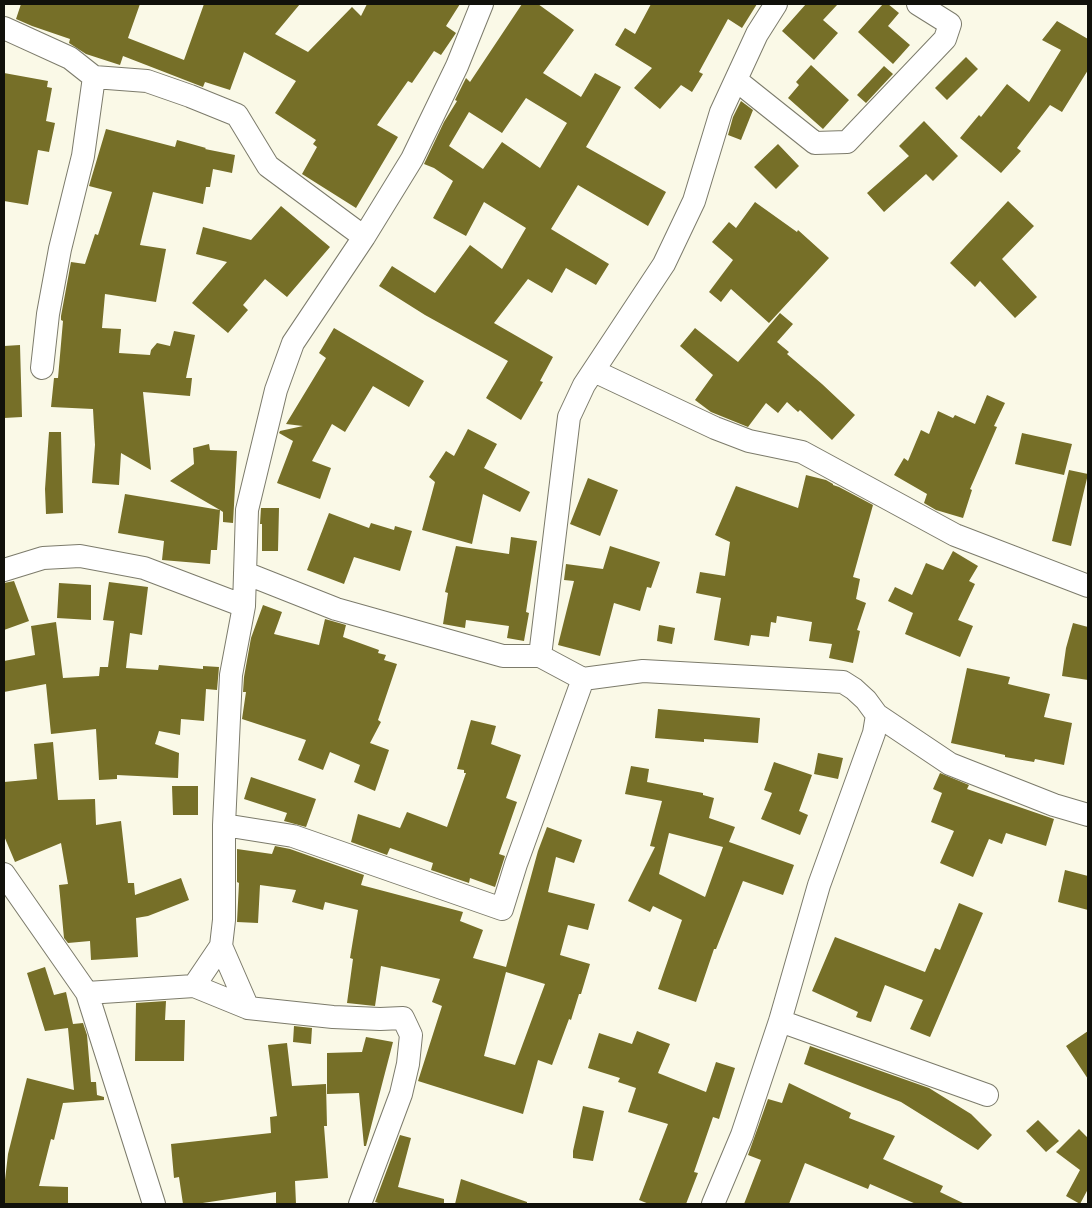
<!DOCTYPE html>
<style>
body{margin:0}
#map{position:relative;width:1092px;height:1208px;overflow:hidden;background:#faf9e7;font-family:Montserrat,sans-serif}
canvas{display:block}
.frame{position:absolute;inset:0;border:5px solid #11110b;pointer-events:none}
</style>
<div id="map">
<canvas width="1092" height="1208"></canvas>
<div class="frame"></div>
</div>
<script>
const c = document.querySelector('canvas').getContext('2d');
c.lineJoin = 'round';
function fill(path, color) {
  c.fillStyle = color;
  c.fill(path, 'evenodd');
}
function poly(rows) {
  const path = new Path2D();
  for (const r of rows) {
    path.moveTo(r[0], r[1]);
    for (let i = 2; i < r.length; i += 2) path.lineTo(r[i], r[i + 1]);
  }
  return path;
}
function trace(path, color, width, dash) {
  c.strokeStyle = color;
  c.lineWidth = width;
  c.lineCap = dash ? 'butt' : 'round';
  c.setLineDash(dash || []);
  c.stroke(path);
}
fill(poly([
 [21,4,140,4,128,38,184,60,204,4,300,4,275,34,308,52,352,7,361,16,367,4,460,4,446,26,456,33,441,55,434,51,412,83,408,81,377,125,398,137,356,208,302,174,317,147,313,144,316,140,275,113,296,81,244,52,230,90,205,82,203,87,123,56,120,65,86,54,69,43,70,39,32,26,16,19],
 [522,4,538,4,574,30,543,73,581,97,595,73,621,87,586,147,666,192,648,226,578,185,551,229,609,264,596,285,566,268,552,293,528,279,494,323,553,357,540,381,543,382,521,420,486,398,508,361,425,315,379,286,392,266,435,293,470,245,502,269,526,228,484,202,466,236,433,218,453,181,434,168,424,164,444,122,457,101,455,100,466,78,470,82],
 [526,98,567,123,540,168,502,142,483,169,449,146,469,112,502,133],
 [651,4,757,4,742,28,728,19,699,72,703,74,692,92,681,85,660,109,634,88,652,68,615,45,625,28,635,34],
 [806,4,838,4,823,20,838,33,814,60,782,31],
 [883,4,888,4,899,13,888,26,910,45,893,64,858,32],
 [1057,21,1088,39,1088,70,1062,112,1050,105,1017,148,1021,151,1001,173,960,138,979,115,981,117,1007,84,1029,102,1061,50,1042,40],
 [966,57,978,69,947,100,935,88],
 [811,65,849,100,823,129,788,98,799,85,796,82],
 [884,66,893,74,866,103,857,95],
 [4,73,48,81,47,87,52,88,46,121,55,123,49,152,38,150,28,205,4,201],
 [741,101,753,110,741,140,728,135,733,117],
 [924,121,958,156,933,181,926,174,884,212,867,193,909,156,899,146],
 [106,129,175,147,177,140,206,148,205,149,235,155,232,173,213,169,210,187,206,187,203,204,153,192,140,245,166,249,156,302,105,294,102,328,121,329,119,353,150,355,151,350,157,343,170,346,174,331,195,335,186,378,192,378,190,396,143,392,151,470,121,453,119,485,92,483,95,445,93,409,51,407,54,378,58,378,63,321,61,320,61,316,71,262,85,264,95,234,98,235,112,192,89,186],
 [778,144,799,166,776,189,754,167],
 [1008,201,1034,226,1002,259,1037,297,1015,318,980,281,975,287,950,263],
 [755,202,797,232,798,230,829,258,769,323,731,289,721,302,709,292,733,260,712,242,729,222,736,228],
 [281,206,330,247,287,297,265,279,243,305,248,310,228,333,192,303,227,262,196,254,203,227,251,240],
 [780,313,793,324,777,342,789,352,787,354,822,384,855,415,832,440,800,410,798,412,787,402,778,413,766,403,748,427,711,412,695,400,713,375,680,346,695,328,738,362],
 [334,328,424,381,409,407,373,386,345,432,332,424,312,461,331,468,320,499,277,483,293,441,279,433,280,431,303,426,286,424,326,358,319,353],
 [20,345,22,417,4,418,4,346],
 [987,395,1005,403,994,426,997,427,970,489,972,490,963,518,936,510,924,503,927,494,894,475,904,458,908,461,921,430,929,434,938,411,953,418,955,415,975,424],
 [468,429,497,444,484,468,530,492,520,512,483,494,472,544,422,530,435,482,429,477,446,451,454,456],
 [49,432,61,432,63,513,46,514,45,489],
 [1022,433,1072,444,1064,475,1015,464],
 [209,444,210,450,237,451,233,523,223,522,223,512,220,510,217,550,211,550,210,564,162,560,164,541,118,533,125,494,220,510,170,481,194,464,193,448],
 [1069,470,1088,474,1071,546,1052,541],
 [806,475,826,480,833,484,833,485,839,487,873,505,853,577,860,579,856,599,866,603,857,630,860,631,853,663,829,658,832,644,809,641,812,622,777,616,776,623,771,622,769,637,751,635,749,646,714,640,721,598,696,593,700,572,725,576,730,542,715,535,736,486,798,508],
 [588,478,618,490,600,536,570,524],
 [261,508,279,508,278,551,262,551,262,524,260,524],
 [329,513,369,528,371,523,394,530,395,526,412,531,400,571,354,557,344,584,307,570],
 [511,537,537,541,526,612,529,613,524,641,507,638,509,626,466,620,465,628,443,624,448,593,445,592,456,546,509,554],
 [610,546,660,562,651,588,647,587,640,611,614,603,600,656,558,645,574,581,564,580,566,564,603,569],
 [953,551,978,566,969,581,975,584,958,620,973,626,960,657,905,634,913,613,888,601,895,587,912,595,926,563,943,570],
 [14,581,29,621,4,630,4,583],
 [109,582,148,587,142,635,130,633,126,668,158,670,159,665,203,669,203,666,219,667,217,690,206,689,204,721,181,719,180,735,159,731,155,744,179,753,178,778,117,775,117,779,99,780,96,729,51,734,46,684,4,692,4,661,35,655,31,626,56,622,63,678,99,676,100,667,108,667,114,621,103,620],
 [59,583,91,585,91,620,57,618],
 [263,605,282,612,274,634,319,645,325,619,346,625,343,637,379,650,378,653,386,655,384,660,397,664,378,720,381,722,370,743,389,750,375,791,354,782,360,765,330,752,323,770,298,760,306,740,242,719,246,692,243,692,244,677,251,638],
 [1073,623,1088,627,1088,680,1062,676,1066,648],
 [659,625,675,628,672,644,657,641],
 [967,668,1010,677,1008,684,1050,694,1044,717,1072,723,1064,765,1035,759,1034,762,1005,757,1005,755,951,743],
 [658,709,760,718,758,743,704,739,704,742,655,738],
 [471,720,496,726,491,744,521,755,506,798,517,802,499,854,505,856,495,887,470,878,469,883,431,870,433,863,390,848,387,855,351,842,358,814,400,828,407,812,447,827,466,773,464,773,464,770,457,769],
 [53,742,58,800,95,799,96,825,121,821,128,883,134,883,135,895,181,878,189,900,148,916,136,918,138,957,91,960,90,941,68,943,64,938,59,885,68,884,61,843,15,862,4,836,4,782,37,779,34,744],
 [818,753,843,758,838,779,814,774],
 [774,762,812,775,799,811,808,815,800,835,761,819,772,793,764,790],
 [631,766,649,769,647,782,703,793,703,795,714,798,709,818,735,827,729,842,794,865,783,895,743,881,716,949,714,949,696,1002,658,989,682,920,653,906,650,912,628,901,655,847,650,846,662,801,625,794],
 [669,833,723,847,705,897,659,874],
 [940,773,969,785,967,789,1054,819,1046,846,1006,833,1002,844,989,839,973,877,940,863,954,831,931,822,942,793,933,789],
 [251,777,316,799,306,827,284,821,287,813,244,799],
 [172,786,198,786,198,815,173,815],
 [547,827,582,840,574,863,556,857,548,892,595,904,588,930,568,925,560,955,590,964,581,994,579,994,571,1020,569,1019,552,1065,538,1060,523,1114,418,1081,442,1006,432,1002,440,979,381,966,375,1006,347,1003,353,959,350,958,358,910,325,902,323,910,292,902,296,890,260,885,258,923,237,922,239,883,237,882,237,849,272,854,275,846,290,849,364,875,361,885,463,912,460,921,483,930,473,958,506,967,538,851],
 [506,972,545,984,515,1065,484,1056],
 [1065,870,1088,876,1088,910,1058,902],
 [959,903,983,913,930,1037,910,1029,923,1000,885,985,871,1022,856,1017,858,1012,812,991,835,937,925,972,935,948,940,950],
 [45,967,54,995,66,992,73,1024,83,1023,87,1035,91,1082,96,1082,97,1095,104,1097,104,1100,63,1103,54,1140,51,1139,39,1186,68,1187,68,1204,4,1204,4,1180,5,1180,8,1154,27,1078,74,1090,68,1028,45,1031,27,973],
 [166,1001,165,1020,185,1020,184,1061,135,1061,136,1003],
 [294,1026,312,1028,311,1044,293,1042],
 [637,1031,670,1044,658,1073,706,1092,716,1062,735,1068,719,1119,713,1117,694,1172,698,1173,686,1204,649,1204,639,1200,668,1124,628,1112,636,1088,618,1082,620,1078,588,1068,599,1033,632,1044],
 [1088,1031,1088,1079,1066,1046],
 [366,1037,393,1042,366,1146,364,1146,359,1093,327,1094,327,1053,362,1052],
 [287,1043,292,1086,326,1084,327,1126,324,1126,328,1178,295,1181,296,1204,276,1204,276,1192,196,1204,183,1204,179,1177,174,1178,171,1144,271,1133,270,1117,277,1116,268,1045],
 [810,1046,929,1088,971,1114,992,1135,978,1150,901,1102,804,1064],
 [789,1083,851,1113,849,1118,895,1136,883,1159,943,1186,940,1192,965,1204,916,1204,870,1184,868,1189,805,1163,789,1204,744,1204,761,1160,748,1155,768,1099,782,1103],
 [583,1106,604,1111,593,1161,573,1158,573,1151],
 [1038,1120,1059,1141,1046,1152,1026,1131],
 [1079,1129,1088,1138,1088,1189,1080,1204,1066,1196,1080,1170,1056,1152],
 [400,1135,411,1138,398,1187,444,1199,444,1204,382,1204,375,1202],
 [461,1179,527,1202,527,1204,455,1204]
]), '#766f28');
const street = poly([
 [4,28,70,58,94,77,147,81,190,96,237,115,268,166,364,237],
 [736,80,815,143,847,142,945,39,950,24,918,4],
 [42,368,48,314,60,249,83,156,94,77],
 [594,371,715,428,749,441,802,452,955,535,1088,586],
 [4,570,43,558,80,556,144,568,244,606],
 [245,573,336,609,503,656,540,656,583,679,643,671,843,682,854,689,866,700,877,715,874,733,819,885,780,1021,742,1135,713,1204],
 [540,656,569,417,584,385,664,264,694,201,721,112,757,34,776,4],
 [877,715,950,764,1054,805,1088,815],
 [224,825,293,836,502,909,516,864,583,679],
 [4,874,87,993,154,1204],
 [221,946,248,1008],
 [194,986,248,1008,333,1017,380,1019,403,1018,411,1035,408,1064,401,1094,360,1204],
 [87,993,194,986,221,946,224,920,224,825,231,675,244,606,247,510,276,390,293,343,364,237,412,159,457,66,482,4],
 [780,1021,987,1095]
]);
trace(street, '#7c7b6b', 24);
trace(street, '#fff', 22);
</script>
